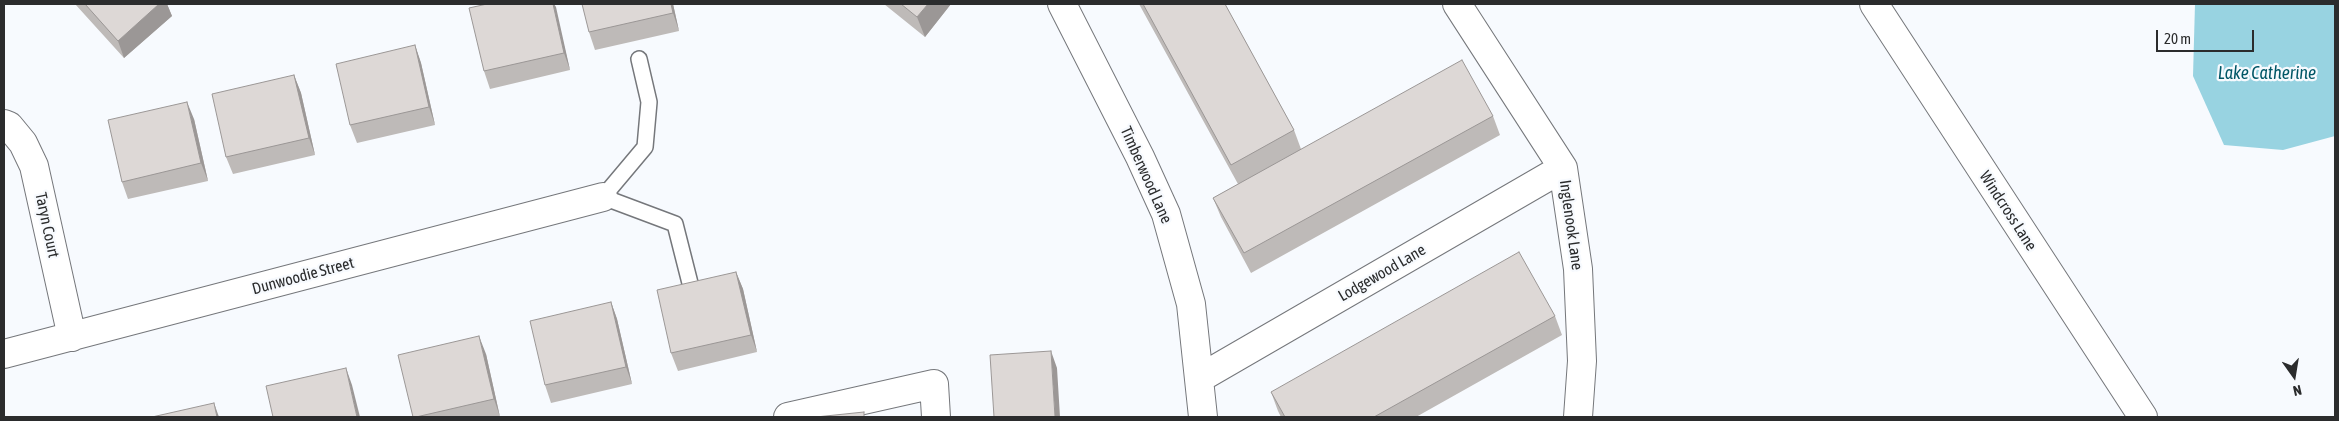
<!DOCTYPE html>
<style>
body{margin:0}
#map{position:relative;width:2339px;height:421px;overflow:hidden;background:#f7fafe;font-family:"Asap Condensed",sans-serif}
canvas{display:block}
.frame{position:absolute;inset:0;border:5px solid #2b2c2d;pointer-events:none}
.north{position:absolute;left:2269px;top:351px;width:50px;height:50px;-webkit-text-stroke:4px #f7fafe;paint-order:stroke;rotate:167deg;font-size:14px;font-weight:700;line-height:20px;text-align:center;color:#2b2c2d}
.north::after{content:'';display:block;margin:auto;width:18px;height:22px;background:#2b2c2d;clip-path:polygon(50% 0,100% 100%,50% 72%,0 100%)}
.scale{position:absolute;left:2156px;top:30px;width:98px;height:22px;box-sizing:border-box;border:2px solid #2b2c2d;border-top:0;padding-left:6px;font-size:15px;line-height:18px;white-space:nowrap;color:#2b2c2d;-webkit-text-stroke:4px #f7fafe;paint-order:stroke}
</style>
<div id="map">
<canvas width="2339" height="421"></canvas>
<div class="frame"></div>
<div class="north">N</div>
<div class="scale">20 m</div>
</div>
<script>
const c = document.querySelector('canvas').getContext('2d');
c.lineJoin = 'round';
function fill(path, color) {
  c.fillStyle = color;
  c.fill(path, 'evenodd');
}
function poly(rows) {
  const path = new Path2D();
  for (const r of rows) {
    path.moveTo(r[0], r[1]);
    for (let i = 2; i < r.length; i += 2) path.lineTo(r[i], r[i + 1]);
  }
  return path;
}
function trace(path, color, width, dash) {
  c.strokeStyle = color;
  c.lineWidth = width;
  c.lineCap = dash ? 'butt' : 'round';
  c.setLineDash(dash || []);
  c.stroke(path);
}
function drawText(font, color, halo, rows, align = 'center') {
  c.font = font + ' "Asap Condensed",sans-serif';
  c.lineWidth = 4.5;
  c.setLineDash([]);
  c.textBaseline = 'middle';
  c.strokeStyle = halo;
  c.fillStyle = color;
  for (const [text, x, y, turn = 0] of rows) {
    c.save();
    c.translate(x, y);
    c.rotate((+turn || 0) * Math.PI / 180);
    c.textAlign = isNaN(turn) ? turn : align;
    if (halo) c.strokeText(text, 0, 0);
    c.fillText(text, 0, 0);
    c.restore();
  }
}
fill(poly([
 [2195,4,2335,4,2335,136,2283,150,2224,145,2193,76]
]), '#98d3e1');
const lane = poly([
 [639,59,649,102,645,147,603,197,675,224,692,291]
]);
const street = poly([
 [1062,4,1140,157,1166,214,1191,304,1203,417],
 [1457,4,1563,168,1578,269,1582,361,1578,417],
 [1874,4,2143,417],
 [4,124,9,126,23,143,34,166,72,337],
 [4,354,603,197],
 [1200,378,1563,168],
 [788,417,934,384,936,417]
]);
trace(lane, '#75777b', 18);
trace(street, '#75777b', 30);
trace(lane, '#fff', 15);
trace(street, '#fff', 28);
fill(poly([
 [75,4,167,4,172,16,124,58],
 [487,4,554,4,570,70,490,89,484,71],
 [673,4,679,31,595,50,589,32],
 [884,4,951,4,925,37],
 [1139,4,1225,4,1294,130,1301,149,1493,116,1500,135,1251,273,1221,217,1213,198,1238,184],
 [415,45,421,63,435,125,357,143,350,125],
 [294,75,301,93,315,155,233,174,226,157],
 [194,119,208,181,128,199,122,182],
 [736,272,743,289,757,352,678,371,671,353],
 [611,302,617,319,632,384,551,403,545,385],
 [1555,316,1562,335,1416,417,1281,417,1278,411,1271,392],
 [486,354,500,417,413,417]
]), '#bebab8');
fill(poly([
 [159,4,167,4,172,16,124,58,118,41],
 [553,4,554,4,556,7,570,70,564,53],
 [671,4,673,4,679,31,673,13],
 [928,4,951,4,925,37,917,17],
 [415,45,421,63,435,125,429,107],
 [294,75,301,93,315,155,309,138],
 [187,102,194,119,208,181,201,163],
 [736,272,743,289,757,352,751,335],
 [611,302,617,319,632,384,626,367],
 [479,336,486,354,500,417,494,399],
 [1051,351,1057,368,1060,417,1055,417],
 [346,368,352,385,360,417,357,417],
 [214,403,219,417,217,417]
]), '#9b9796');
const building = poly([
 [85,4,159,4,118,41,85,4],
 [487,4,553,4,564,53,484,71,469,8,487,4],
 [582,4,671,4,673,13,589,32,582,4],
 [901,4,928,4,917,17,901,4],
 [1143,4,1225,4,1294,130,1231,165,1143,4],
 [415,45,429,107,350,125,336,64,415,45],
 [1462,60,1493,116,1244,253,1213,198,1462,60],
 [294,75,309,138,226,157,212,94,294,75],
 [187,102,201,163,122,182,108,120,187,102],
 [1519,252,1555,316,1374,417,1285,417,1271,392,1519,252],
 [736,272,751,335,671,353,657,290,736,272],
 [611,302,626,367,545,385,530,321,611,302],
 [479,336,494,399,416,417,413,417,398,355,479,336],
 [1051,351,1055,417,994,417,990,355,1051,351],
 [346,368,357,417,273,417,266,386,346,368],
 [214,403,217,417,152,417,214,403],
 [864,412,864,417,816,417,864,412]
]);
fill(building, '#ddd8d6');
trace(building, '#9b9796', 1);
drawText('16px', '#2b2c2d', '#f7fafe', [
 ["Timberwood Lane",1146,175,66],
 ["Windcross Lane",2008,211,57],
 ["Taryn Court",47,225,78],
 ["Inglenook Lane",1571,225,82],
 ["Lodgewood Lane",1382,273,-30],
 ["Dunwoodie Street",303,276,-15]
]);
drawText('italic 18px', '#005666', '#f7fafe', [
 ["Lake Catherine",2267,73]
]);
</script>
